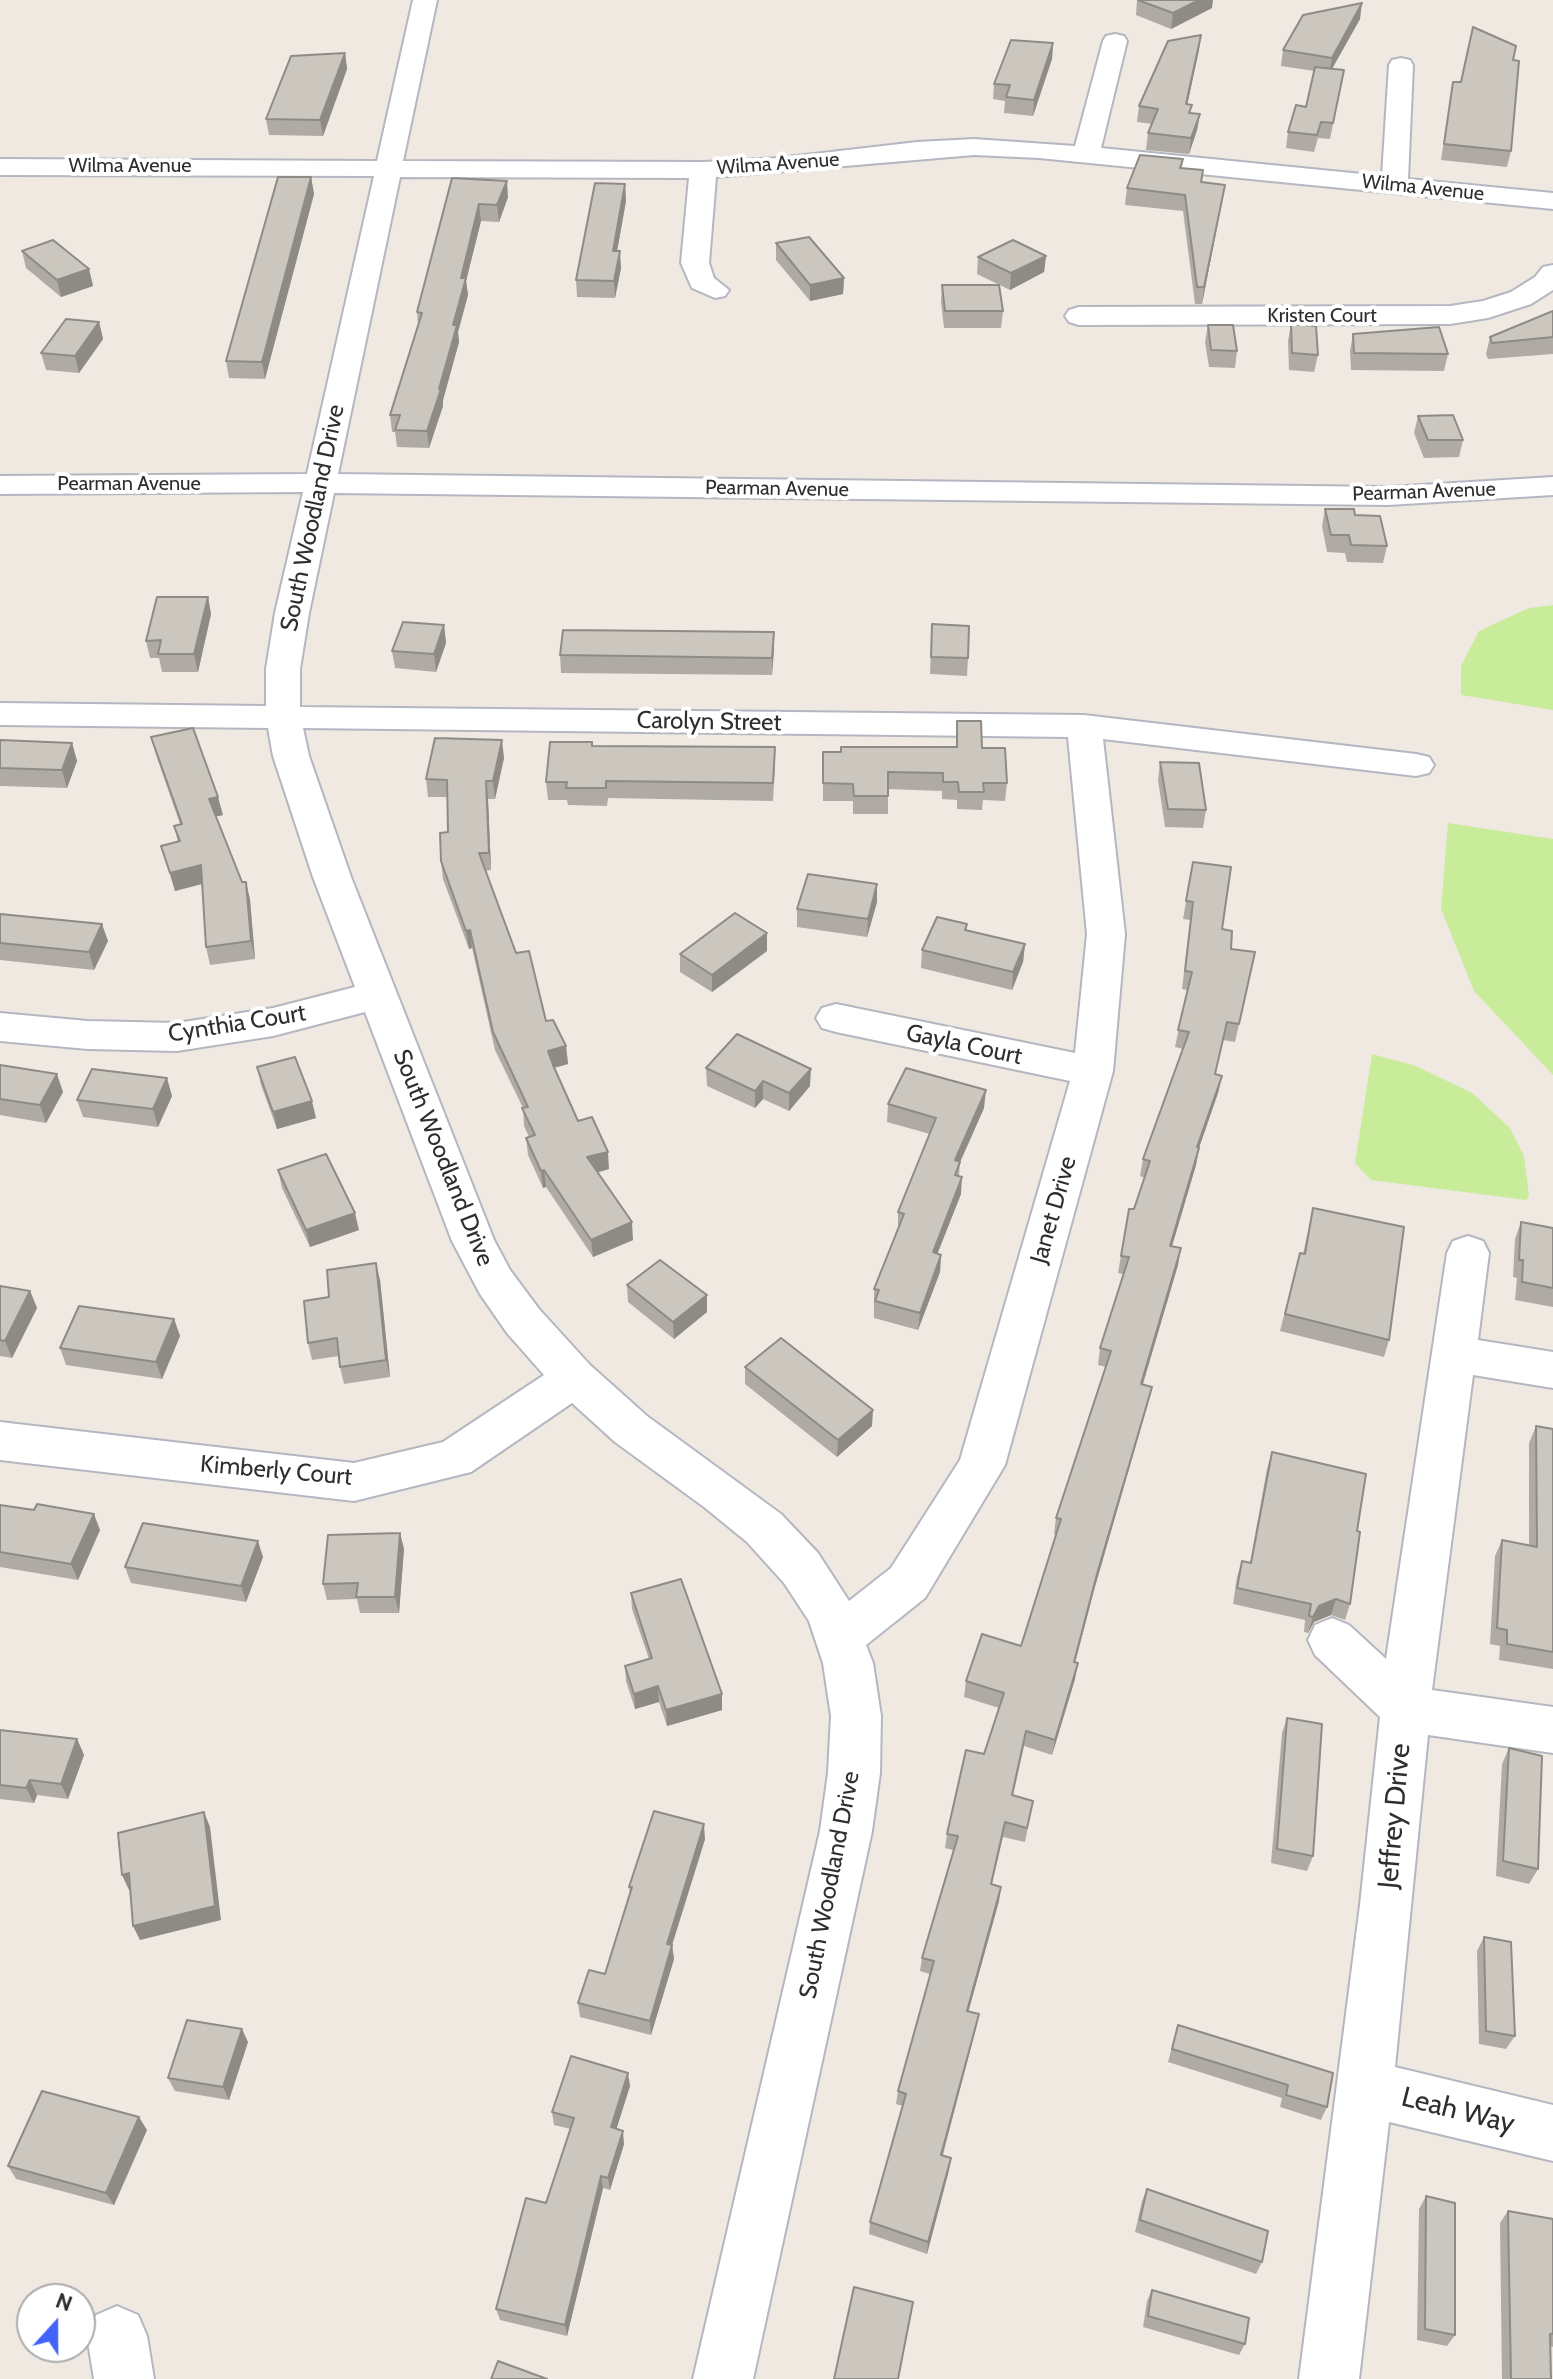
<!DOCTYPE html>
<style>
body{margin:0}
#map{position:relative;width:1553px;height:2379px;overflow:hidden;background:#efe9e1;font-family:Cabin,sans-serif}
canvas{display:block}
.north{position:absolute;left:16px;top:2283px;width:80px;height:80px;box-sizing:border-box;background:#fff;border:2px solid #ababab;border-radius:50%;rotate:21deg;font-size:22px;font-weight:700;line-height:32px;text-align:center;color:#2e2e2e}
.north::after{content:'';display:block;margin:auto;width:28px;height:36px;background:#4264fb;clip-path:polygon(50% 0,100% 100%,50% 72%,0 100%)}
</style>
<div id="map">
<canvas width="1553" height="2379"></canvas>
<div class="north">N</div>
</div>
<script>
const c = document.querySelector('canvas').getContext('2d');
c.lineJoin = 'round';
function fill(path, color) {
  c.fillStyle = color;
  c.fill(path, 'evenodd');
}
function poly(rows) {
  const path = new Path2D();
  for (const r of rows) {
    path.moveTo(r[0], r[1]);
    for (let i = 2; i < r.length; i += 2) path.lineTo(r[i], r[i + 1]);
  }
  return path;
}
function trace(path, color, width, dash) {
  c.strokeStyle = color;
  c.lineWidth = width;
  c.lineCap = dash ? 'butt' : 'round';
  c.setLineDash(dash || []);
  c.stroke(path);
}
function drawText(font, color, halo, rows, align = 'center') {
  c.font = font + ' Cabin,sans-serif';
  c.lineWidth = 8;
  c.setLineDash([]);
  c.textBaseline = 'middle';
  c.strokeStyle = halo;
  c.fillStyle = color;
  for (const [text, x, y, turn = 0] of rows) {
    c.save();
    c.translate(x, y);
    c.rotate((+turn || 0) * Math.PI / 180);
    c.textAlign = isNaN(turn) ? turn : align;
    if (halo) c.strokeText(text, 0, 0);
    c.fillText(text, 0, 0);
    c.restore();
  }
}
fill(poly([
 [1553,605,1553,710,1461,695,1461,666,1479,631,1529,608],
 [1448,823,1553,839,1553,1075,1474,991,1441,909],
 [1372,1054,1416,1066,1472,1093,1510,1128,1524,1156,1529,1196,1526,1200,1371,1180,1355,1163]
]), '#c9ec9a');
const minor = poly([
 [413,0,437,0,403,161,703,162,779,158,917,142,974,139,1075,146,1103,41,1106,36,1115,34,1124,36,1127,41,1101,148,1382,176,1389,65,1392,60,1401,58,1410,60,1413,65,1408,179,1553,193,1553,209,1039,158,974,155,716,177,709,263,714,278,729,290,725,296,715,298,692,288,681,263,689,178,400,177,338,474,1388,487,1553,477,1553,495,1388,505,334,493,309,613,300,669,300,707,1084,715,1416,754,1429,757,1434,765,1429,773,1416,776,1103,739,1125,934,1113,1071,1005,1465,925,1598,866,1645,873,1663,881,1716,880,1773,872,1831,753,2379,693,2379,820,1831,828,1773,831,1716,823,1663,809,1621,784,1583,747,1542,704,1507,615,1442,572,1403,471,1472,354,1501,0,1460,0,1422,354,1463,443,1442,544,1375,507,1333,480,1294,452,1241,365,1012,273,1036,177,1051,88,1049,0,1041,0,1013,88,1021,177,1023,273,1008,355,987,313,877,273,756,268,728,0,725,0,703,266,706,266,669,275,613,303,492,0,494,0,476,307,474,374,176,0,175,0,159,377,161,413,0],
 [303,728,1068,737,1087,934,1075,1053,836,1004,822,1008,816,1018,822,1028,836,1032,1070,1081,960,1460,891,1568,849,1601,818,1553,781,1514,647,1416,590,1365,539,1309,510,1270,494,1240,351,877,309,756,303,728],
 [1553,265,1553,290,1531,304,1488,318,1450,324,1079,325,1069,322,1065,316,1069,310,1079,307,1450,306,1483,301,1511,292,1535,277,1543,267,1553,265],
 [1468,1236,1483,1241,1489,1253,1478,1340,1553,1352,1553,1388,1473,1375,1432,1690,1553,1707,1553,1753,1428,1735,1395,2067,1553,2105,1553,2161,1389,2122,1359,2379,1299,2379,1360,1905,1380,1717,1315,1655,1308,1640,1315,1625,1332,1618,1349,1625,1386,1659,1447,1253,1453,1241,1468,1236],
 [117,2306,138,2315,147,2336,154,2379,94,2379,87,2336,96,2315,117,2306]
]);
trace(minor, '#b4b7c1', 4);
fill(minor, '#fff');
fill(poly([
 [1137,0,1212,8,1171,29,1136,15],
 [1360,19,1332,69,1344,70,1330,139,1318,138,1314,152,1286,148,1288,132,1306,107,1314,71,1281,66,1283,50],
 [1201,35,1187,105,1191,113,1200,114,1197,130,1189,154,1146,150,1148,133,1152,124,1137,122,1139,106],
 [1053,43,1052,59,1033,116,1004,113,1005,101,993,99,994,84],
 [345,53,347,69,323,136,269,135,266,119],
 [1513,60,1511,151,1507,167,1441,160,1453,82,1461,82],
 [1183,159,1182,168,1202,182,1222,201,1202,304,1195,304,1183,211,1125,205,1127,188],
 [311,177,314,194,265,379,229,378,226,361],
 [452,178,508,197,499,222,481,221,466,281,468,295,458,332,459,342,443,400,443,406,429,448,397,447,395,432,392,432,390,415,418,325,417,312],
 [625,184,626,201,617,251,621,268,615,298,577,297,576,280],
 [776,243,844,278,843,294,810,301,776,260],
 [22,251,89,269,93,286,61,297,26,268],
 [1046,256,1044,272,1010,290,977,274,978,257],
 [942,285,1003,311,1001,328,944,328,941,302],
 [1553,311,1553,354,1488,359,1486,354,1490,337],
 [99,322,103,339,79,373,46,370,41,353],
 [1291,324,1318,355,1314,372,1289,370,1288,341],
 [1208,325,1237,351,1235,368,1209,367,1205,342],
 [1353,334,1448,354,1444,371,1351,370,1350,351],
 [1418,416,1463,440,1459,457,1424,458,1414,433],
 [1325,509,1355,515,1387,546,1383,563,1347,562,1345,553,1327,552,1322,526],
 [208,597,211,614,198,672,162,672,159,658,150,658,146,641],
 [932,624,968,658,967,676,930,674],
 [444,625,446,643,436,672,395,668,392,651],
 [774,632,772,675,561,673,560,655],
 [957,721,982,748,1007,783,1005,801,983,800,982,810,957,809,957,800,942,799,942,791,888,789,888,814,853,814,853,801,823,801,823,752,956,747],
 [151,737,223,815,216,816,242,882,246,882,250,900,255,959,210,965,206,947,202,884,175,891,161,846,178,842,174,826,180,824,156,755],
 [0,740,72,743,77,761,67,788,0,786],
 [593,746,775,765,773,801,608,798,607,806,568,805,567,800,548,800,546,782],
 [504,758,495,799,488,799,491,870,485,871,516,953,546,1021,566,1046,568,1064,554,1068,578,1121,609,1169,598,1172,633,1240,593,1257,546,1187,543,1188,528,1155,526,1138,529,1137,524,1126,523,1108,495,1050,472,948,469,949,443,879,441,861,448,832,447,797,428,797,426,779],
 [1160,762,1206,810,1203,828,1165,827,1158,780],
 [1193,862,1231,949,1251,970,1235,1042,1223,1040,1215,1074,1222,1076,1218,1093,1199,1148,1196,1165,1172,1246,1178,1265,1143,1384,1148,1403,1094,1590,1075,1663,1075,1679,1052,1755,1024,1746,1013,1795,1033,1801,1025,1842,1003,1837,992,1884,999,1901,968,2011,979,2014,976,2028,943,2155,949,2170,927,2254,869,2234,870,2222,903,2106,896,2104,898,2091,930,1974,920,1971,922,1958,953,1850,945,1848,947,1834,984,1754,999,1708,964,1697,966,1681,1021,1646,1056,1535,1054,1534,1056,1518,1106,1367,1098,1365,1100,1348,1123,1274,1118,1273,1129,1209,1134,1209,1145,1178,1140,1176,1143,1159,1183,1049,1175,1047,1187,990,1182,989,1190,920,1183,919],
 [877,902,867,937,797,927,797,909],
 [0,914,108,941,94,970,0,960],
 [967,924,967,930,1025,944,1023,962,1012,990,921,968,922,950],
 [767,933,767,951,712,992,680,972,680,954],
 [0,1065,63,1092,46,1123,0,1115],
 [257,1067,316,1118,277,1129,261,1085],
 [706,1068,810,1086,789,1111,763,1099,755,1108,707,1086],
 [172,1096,158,1127,83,1117,77,1100],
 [888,1104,984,1108,960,1162,959,1176,961,1194,937,1254,941,1255,940,1272,918,1330,874,1318,874,1289,898,1230,898,1212,930,1134,887,1122],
 [278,1170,359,1230,310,1247,282,1188],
 [1313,1208,1389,1340,1384,1357,1280,1331,1300,1253,1303,1254],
 [1521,1222,1553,1228,1553,1307,1515,1300,1517,1278,1513,1277,1515,1239],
 [380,1280,390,1377,344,1384,340,1367,339,1356,312,1360,308,1343,329,1297],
 [627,1285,707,1295,707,1312,674,1339,628,1302],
 [0,1286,30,1291,37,1308,12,1358,0,1356],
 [174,1319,180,1336,162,1379,66,1365,60,1348],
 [745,1367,872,1426,837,1457,745,1384],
 [1536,1426,1553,1429,1553,1669,1499,1660,1500,1646,1490,1644,1495,1556,1502,1540,1529,1546,1529,1443],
 [1272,1452,1357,1531,1350,1604,1345,1620,1331,1615,1314,1622,1308,1633,1304,1632,1305,1620,1233,1604,1237,1577,1242,1561,1250,1563,1267,1469],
 [0,1505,34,1510,100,1530,78,1580,0,1567],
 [400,1533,404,1549,399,1613,360,1613,357,1599,327,1600,323,1584],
 [263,1557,246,1602,131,1583,125,1567],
 [631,1593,722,1694,722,1710,667,1726,659,1702,635,1709,626,1681,625,1666,649,1659,632,1609],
 [1287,1718,1313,1856,1307,1871,1271,1863,1282,1733],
 [0,1730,77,1739,84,1755,68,1799,37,1795,34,1803,0,1799],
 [1509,1748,1538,1869,1529,1884,1496,1876,1502,1764],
 [705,1839,672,1945,674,1959,651,2035,580,2017,578,2003,605,1974,630,1894,629,1887],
 [1484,1937,1515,2036,1506,2049,1479,2044,1477,1951],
 [1178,2025,1327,2107,1321,2120,1280,2107,1282,2098,1168,2062],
 [248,2042,229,2100,175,2091,168,2078],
 [630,2086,616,2129,624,2144,610,2190,603,2188,567,2336,500,2320,496,2309,546,2203,571,2129,554,2125,552,2112],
 [147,2130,114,2205,16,2179,8,2166],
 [1147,2189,1262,2262,1256,2274,1135,2232,1142,2201],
 [1426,2196,1455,2335,1447,2346,1417,2340,1419,2209],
 [1508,2211,1553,2219,1553,2347,1550,2346,1551,2379,1502,2379,1500,2223],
 [1152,2290,1245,2344,1239,2355,1143,2327,1147,2301]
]), '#afaba4');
fill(poly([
 [1199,0,1213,0,1212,8,1171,29,1173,13],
 [1362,3,1360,19,1329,74,1332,58],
 [1201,35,1199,50,1184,120,1186,104],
 [1053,43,1052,59,1033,116,1034,100],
 [345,53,347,69,323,136,320,120],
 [1200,114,1197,130,1189,154,1191,138],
 [311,177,314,194,265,379,262,362],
 [507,181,508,197,499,222,497,205],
 [625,184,626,201,614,268,613,251],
 [1225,185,1222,201,1202,304,1204,287],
 [479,204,481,221,466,281,468,295,458,332,459,342,443,400,443,406,429,448,427,431,439,389,461,278],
 [620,251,621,268,615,298,614,281],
 [1046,256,1044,272,1010,290,1011,273],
 [89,269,93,286,61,297,57,280],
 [844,278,843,294,810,301,810,285],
 [99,322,103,339,79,373,75,356],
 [208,597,211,614,198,672,194,654],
 [444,625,446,643,436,672,434,654],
 [774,632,774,650,772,675,772,658],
 [502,740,504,758,495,799,493,781],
 [72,743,77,761,67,788,62,770],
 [486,781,488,799,491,870,489,853],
 [218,797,223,815,214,817,209,799],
 [201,865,205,883,175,891,170,873],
 [246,882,250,900,255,959,251,941],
 [877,884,877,902,867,937,868,919],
 [102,924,108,941,94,970,89,952],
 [470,930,472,948,469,949,466,931],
 [767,933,767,951,712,992,712,975],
 [1025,944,1023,962,1012,990,1013,972],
 [566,1046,568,1064,549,1069,548,1051],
 [811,1069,810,1086,789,1111,789,1093],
 [57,1074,63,1092,46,1123,40,1105],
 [1222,1076,1218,1093,1193,1165,1197,1147],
 [167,1078,172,1096,158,1127,153,1109],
 [763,1081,763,1099,755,1108,755,1091],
 [986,1090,984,1108,953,1178,955,1160],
 [312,1101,316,1118,277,1129,273,1112],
 [1199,1148,1196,1165,1167,1263,1170,1246],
 [608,1152,609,1169,589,1175,587,1157],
 [544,1170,546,1187,543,1188,541,1171],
 [962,1177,961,1194,931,1270,933,1252],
 [355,1213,359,1230,310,1247,306,1230],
 [632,1222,633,1240,593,1257,591,1240],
 [1181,1248,1178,1265,1138,1400,1141,1384],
 [941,1255,940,1272,918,1330,920,1313],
 [376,1263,380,1280,390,1377,386,1360],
 [30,1291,37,1308,12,1358,5,1341],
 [707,1295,707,1312,674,1339,673,1322],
 [174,1319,180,1336,162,1379,156,1362],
 [1152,1387,1148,1403,1094,1590,1071,1678,1097,1574],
 [873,1410,872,1426,837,1457,838,1440],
 [94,1514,100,1530,78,1580,71,1564],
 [400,1533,404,1549,399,1613,395,1597],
 [258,1541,263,1557,246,1602,241,1586],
 [1336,1599,1331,1615,1314,1622,1308,1633,1313,1617,1319,1606],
 [1078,1663,1075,1679,1052,1755,1055,1740],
 [658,1686,659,1702,635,1709,634,1694],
 [722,1694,722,1710,667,1726,666,1710],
 [77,1739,84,1755,68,1799,61,1784],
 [30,1780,37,1795,34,1803,26,1788],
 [204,1812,210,1827,221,1920,140,1940,133,1926],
 [704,1824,705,1839,668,1958,667,1944],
 [129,1873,136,1888,129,1890,122,1875],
 [1001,1887,999,1901,965,2024,967,2011],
 [672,1945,674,1959,651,2035,650,2021],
 [979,2014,976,2028,939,2167,941,2155],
 [242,2029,248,2042,229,2100,223,2087],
 [628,2073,630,2086,613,2140,611,2127],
 [139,2117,147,2130,114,2205,106,2193],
 [623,2131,624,2144,610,2190,608,2178],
 [951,2158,949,2170,927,2254,928,2242],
 [601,2176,603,2188,567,2336,565,2325]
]), '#8e8b86');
const building = poly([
 [1138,0,1199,0,1173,13,1138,0],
 [1362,3,1332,58,1283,50,1303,15,1362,3],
 [1473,27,1516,46,1513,60,1519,61,1511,151,1444,144,1453,82,1461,82,1473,27],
 [1201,35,1186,104,1192,105,1189,113,1200,114,1191,138,1148,133,1158,109,1139,106,1168,41,1201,35],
 [1011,40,1053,43,1034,100,1006,97,1010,85,994,84,1011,40],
 [345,53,320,120,266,119,291,56,345,53],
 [1315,67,1344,70,1333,123,1321,122,1317,135,1288,132,1296,105,1306,107,1315,67],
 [1140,155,1183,159,1180,168,1203,170,1201,182,1225,185,1204,287,1197,287,1185,195,1127,188,1140,155],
 [278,177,311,177,262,362,226,361,278,177],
 [452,178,507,181,497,205,479,204,461,278,466,278,453,325,457,325,439,389,441,389,427,431,395,430,400,415,390,415,422,313,417,312,452,178],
 [595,183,625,184,613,251,620,251,614,281,576,280,595,183],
 [809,237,844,278,810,285,776,243,809,237],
 [53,240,89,269,57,280,22,251,53,240],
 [1013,240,1046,256,1011,273,978,257,1013,240],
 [942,285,999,285,1003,311,945,311,942,285],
 [1553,311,1553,337,1492,343,1490,337,1553,311],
 [66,319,99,322,75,356,41,353,66,319],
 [1291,324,1316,326,1318,355,1292,353,1291,324],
 [1208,325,1233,325,1237,351,1211,350,1208,325],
 [1439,327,1448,354,1354,353,1353,334,1439,327],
 [1453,415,1463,440,1428,440,1418,416,1453,415],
 [1325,509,1354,509,1355,515,1380,516,1387,546,1351,545,1349,535,1331,535,1325,509],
 [157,597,208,597,194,654,158,654,161,640,146,641,157,597],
 [403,622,444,625,434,654,392,651,403,622],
 [932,624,969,626,968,658,931,657,932,624],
 [563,630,774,632,772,658,560,655,563,630],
 [957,721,981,721,982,748,1005,748,1007,783,983,783,984,792,959,792,958,782,943,782,943,773,888,772,888,796,854,796,853,784,823,783,823,752,841,752,841,747,957,747,957,721],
 [193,728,218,797,209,799,242,882,246,882,251,941,206,947,201,865,170,873,161,846,180,841,174,826,182,824,151,737,193,728],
 [435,738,502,740,493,781,486,781,489,853,479,853,516,953,529,951,546,1021,553,1020,566,1046,548,1051,553,1065,578,1121,592,1117,608,1152,587,1157,632,1222,591,1240,544,1170,541,1171,526,1138,535,1135,522,1108,528,1107,493,1032,470,930,466,931,441,861,440,833,448,832,447,780,426,779,435,738],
 [0,740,72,743,62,770,0,768,0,740],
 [550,742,592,742,592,746,775,747,773,783,606,781,606,788,566,788,567,782,546,782,550,742],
 [1160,762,1199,763,1206,810,1168,809,1160,762],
 [1193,862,1231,867,1222,929,1232,931,1231,949,1255,952,1239,1024,1227,1022,1215,1074,1222,1076,1197,1147,1199,1148,1170,1246,1181,1248,1141,1384,1152,1387,1097,1574,1074,1662,1078,1663,1055,1740,1026,1731,1012,1795,1033,1801,1027,1828,1005,1822,991,1884,1001,1887,967,2011,979,2014,941,2155,951,2158,928,2242,870,2222,906,2094,898,2091,934,1961,922,1958,958,1836,947,1834,966,1750,984,1754,1004,1693,966,1681,982,1634,1021,1646,1061,1519,1056,1518,1111,1351,1100,1348,1129,1257,1121,1256,1129,1209,1134,1209,1150,1161,1143,1159,1189,1032,1178,1030,1192,972,1185,971,1193,902,1186,901,1193,862],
 [808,874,877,884,868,919,797,909,808,874],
 [735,913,767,933,712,975,680,954,735,913],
 [0,914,102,924,89,952,0,943,0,914],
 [937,917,967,924,965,930,1025,944,1013,972,922,950,937,917],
 [737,1034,811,1069,789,1093,763,1081,755,1091,706,1068,737,1034],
 [295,1057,312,1101,273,1112,257,1067,295,1057],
 [0,1065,57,1074,40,1105,0,1099,0,1065],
 [906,1068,986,1090,955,1160,960,1162,955,1175,962,1177,933,1252,941,1255,920,1313,875,1301,879,1290,874,1289,904,1214,898,1212,936,1118,888,1104,906,1068],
 [92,1069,167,1078,153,1109,77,1100,92,1069],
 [326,1154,355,1213,306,1230,278,1170,326,1154],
 [1313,1208,1404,1227,1389,1340,1285,1314,1300,1253,1305,1254,1313,1208],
 [1521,1222,1553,1228,1553,1288,1522,1282,1523,1260,1519,1260,1521,1222],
 [660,1260,707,1295,673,1322,627,1285,660,1260],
 [376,1263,386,1360,340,1367,337,1338,308,1343,304,1301,329,1297,327,1270,376,1263],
 [0,1286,30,1291,5,1341,0,1340,0,1286],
 [79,1306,174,1319,156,1362,60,1348,79,1306],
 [781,1338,873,1410,838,1440,745,1367,781,1338],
 [1536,1426,1553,1429,1553,1652,1507,1644,1507,1630,1497,1628,1502,1540,1537,1547,1536,1426],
 [1272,1452,1366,1474,1357,1531,1360,1532,1350,1604,1336,1599,1319,1606,1313,1617,1309,1616,1311,1604,1237,1588,1242,1561,1251,1563,1272,1452],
 [37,1504,94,1514,71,1564,0,1552,0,1505,34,1510,37,1504],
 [143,1523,258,1541,241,1586,125,1567,143,1523],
 [400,1533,395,1597,356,1597,358,1583,323,1584,328,1535,400,1533],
 [681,1579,722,1694,666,1710,658,1686,634,1694,625,1666,652,1658,631,1593,681,1579],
 [1287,1718,1322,1724,1313,1856,1277,1849,1287,1718],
 [0,1730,77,1739,61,1784,30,1780,26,1788,0,1785,0,1730],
 [1509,1748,1542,1756,1538,1869,1503,1861,1509,1748],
 [654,1811,704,1824,667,1944,672,1945,650,2021,578,2003,589,1970,605,1974,632,1887,629,1887,654,1811],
 [204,1812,215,1906,133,1926,129,1873,122,1875,118,1833,204,1812],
 [1484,1937,1511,1942,1515,2036,1486,2031,1484,1937],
 [187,2020,242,2029,223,2087,168,2078,187,2020],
 [1178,2025,1333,2073,1327,2107,1286,2095,1288,2085,1172,2049,1178,2025],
 [571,2056,628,2073,611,2127,623,2131,608,2178,601,2176,565,2325,496,2309,526,2198,546,2203,574,2118,552,2112,571,2056],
 [42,2091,139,2117,106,2193,8,2166,42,2091],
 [1147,2189,1268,2231,1262,2262,1140,2220,1147,2189],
 [1426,2196,1455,2203,1455,2335,1425,2329,1426,2196],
 [1508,2211,1553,2219,1553,2334,1550,2334,1551,2379,1511,2379,1508,2211],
 [854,2287,913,2302,898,2379,834,2379,854,2287],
 [1152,2290,1249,2318,1245,2344,1148,2316,1152,2290],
 [498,2361,547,2379,491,2379,498,2361]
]);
fill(building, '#cbc7bf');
trace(building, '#8e8b86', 2);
drawText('20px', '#2e2e2e', '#fff', [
 ["Wilma Avenue",778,164,-4],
 ["Wilma Avenue",130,166],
 ["Wilma Avenue",1423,188,6],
 ["Kristen Court",1322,316],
 ["Pearman Avenue",129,484],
 ["Pearman Avenue",777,489,1],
 ["Pearman Avenue",1424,492,-2]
]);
drawText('24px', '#2e2e2e', '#fff', [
 ["South Woodland Drive",313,518,-78],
 ["Carolyn Street",709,722,1],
 ["Cynthia Court",237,1024,-9],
 ["Gayla Court",964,1045,12],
 ["South Woodland Drive",443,1158,68],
 ["Janet Drive",1054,1210,-74],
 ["Kimberly Court",276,1471,5],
 ["South Woodland Drive",830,1885,-79]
]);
drawText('28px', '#2e2e2e', '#fff', [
 ["Jeffrey Drive",1395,1816,-85],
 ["Leah Way",1458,2111,14]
]);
</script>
